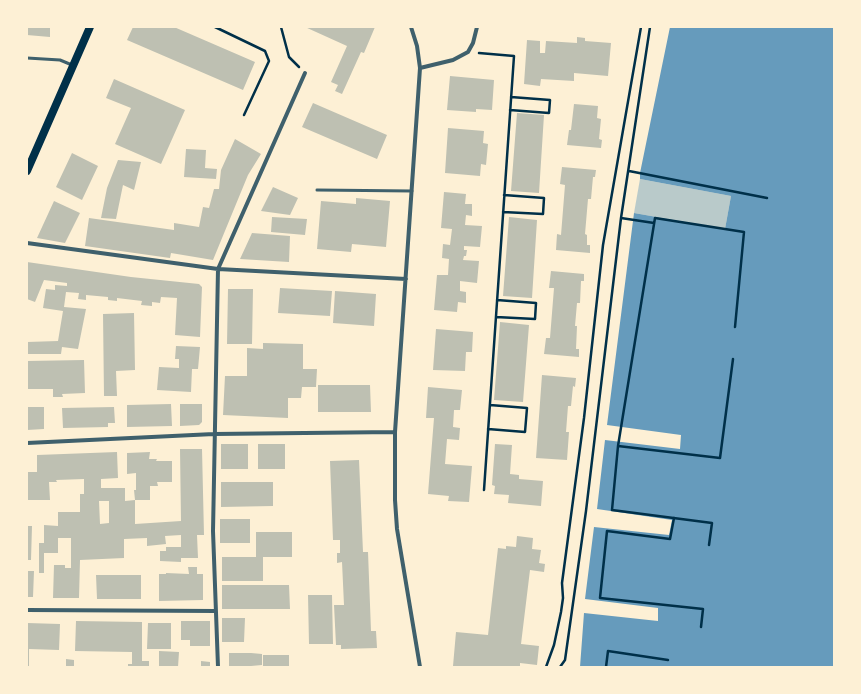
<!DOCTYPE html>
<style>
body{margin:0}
#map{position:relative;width:861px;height:694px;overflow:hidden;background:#fdf0d5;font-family:Cabin,sans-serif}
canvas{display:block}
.frame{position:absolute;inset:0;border:28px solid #fdf0d5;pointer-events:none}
</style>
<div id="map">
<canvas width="861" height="694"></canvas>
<div class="frame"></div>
</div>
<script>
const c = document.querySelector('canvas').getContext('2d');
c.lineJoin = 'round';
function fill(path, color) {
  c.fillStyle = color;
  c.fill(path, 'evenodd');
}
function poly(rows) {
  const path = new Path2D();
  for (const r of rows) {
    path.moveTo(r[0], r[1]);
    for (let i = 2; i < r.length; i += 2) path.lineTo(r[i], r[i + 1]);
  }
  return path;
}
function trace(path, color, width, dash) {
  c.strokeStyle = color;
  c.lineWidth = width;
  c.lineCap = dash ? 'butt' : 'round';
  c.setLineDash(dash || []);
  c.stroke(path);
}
fill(poly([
 [640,179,731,196,725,229,634,213]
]), '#b9caca');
fill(poly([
 [670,27,834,27,834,667,580,667,584,613,658,621,658,608,585,599,594,527,669,535,672,520,597,509,605,440,680,449,681,435,607,425,634,213,725,229,731,196,640,179,640,173]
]), '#669bbc');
fill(poly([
 [27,27,50,27,50,37,27,35],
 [133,27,174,27,255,62,243,90,127,40],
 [305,27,375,27,364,53,361,52,342,94,335,91,338,85,331,82,347,46],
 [577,37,585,38,585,41,611,43,608,76,574,73,574,81,541,79,540,86,524,84,527,40,540,41,540,53,545,53,546,41,577,43],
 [450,76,494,80,492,110,476,109,476,112,447,110],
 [114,79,185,110,161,164,115,144,131,108,106,98],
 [313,103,387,135,377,159,302,127],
 [574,104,598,106,597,118,601,119,599,139,602,140,601,148,567,145,569,130,571,130],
 [517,113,544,115,539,193,511,191],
 [448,128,484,131,483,143,488,144,486,165,481,164,480,176,445,173],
 [235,139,261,154,248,175,213,260,171,253,170,258,85,246,89,218,174,230,174,223,199,227,203,207,209,208,214,189,219,189,221,170],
 [186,149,206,150,205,168,217,169,216,179,184,177],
 [72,153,98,166,82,200,56,187],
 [118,160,141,162,134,190,123,185,116,219,101,218,107,188],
 [562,167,596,170,595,177,593,177,591,199,588,199,585,234,587,235,587,245,590,245,590,253,556,250,557,234,561,235,565,185,560,184],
 [273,187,298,198,290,215,261,211],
 [444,192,466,194,465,204,472,204,472,216,466,215,465,225,482,226,480,247,464,246,464,250,467,250,466,256,464,256,463,260,479,261,477,283,460,281,460,291,466,292,466,303,458,302,457,312,434,310,437,275,448,275,449,259,442,258,443,244,450,245,452,229,441,228],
 [356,198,390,201,386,247,352,244,351,252,317,249,321,201,356,204],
 [54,201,80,213,65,243,37,238],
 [272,217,307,219,305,235,271,232],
 [509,217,537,220,532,298,503,296],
 [252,233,290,236,289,262,240,259],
 [27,262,131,277,199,284,202,287,200,337,175,335,177,298,161,297,160,303,152,302,152,306,141,305,142,301,117,298,117,301,108,300,108,297,86,295,86,300,78,299,79,293,66,292,64,307,86,309,78,349,62,347,61,354,27,354,27,342,58,341,63,311,43,308,46,289,55,290,55,285,67,286,67,283,44,280,35,302,27,299],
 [551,271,584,274,584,281,581,281,580,303,577,303,575,326,577,326,576,349,579,349,579,357,544,354,546,338,550,338,554,288,549,288],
 [280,288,332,291,330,316,278,313],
 [228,289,253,289,252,344,227,344],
 [335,291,376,294,374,326,333,323],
 [134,313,135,370,116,371,117,396,104,396,103,314],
 [500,322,529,325,523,402,494,400],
 [436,329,473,332,472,352,466,352,465,371,433,370],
 [263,343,303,344,303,369,317,369,316,387,302,387,301,398,288,398,288,418,223,415,225,376,247,376,247,348,263,349],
 [176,346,200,347,198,369,192,369,191,392,157,390,159,367,179,368,179,359,175,359],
 [84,360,85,393,62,394,63,397,53,397,53,389,27,389,27,361],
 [542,375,576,378,575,387,573,386,571,406,568,406,566,432,569,432,567,460,536,458],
 [318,385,370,385,371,412,318,412],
 [428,387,462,390,460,410,454,410,453,427,460,428,459,440,447,439,445,464,472,466,469,502,448,501,449,496,428,494,434,418,426,418],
 [171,404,172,426,127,427,127,405],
 [180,404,202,404,202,422,199,425,180,426],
 [27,407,44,407,44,429,27,430],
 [114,407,115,423,108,423,108,427,63,428,62,408],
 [221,444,248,444,248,469,221,469],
 [258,444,285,444,285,469,258,469],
 [495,444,512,445,510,474,519,475,519,479,543,481,541,506,508,503,509,495,494,494,495,486,492,485],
 [180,449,202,449,204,535,197,535,198,558,181,558,181,562,160,561,160,551,166,551,166,547,181,547,181,535,165,536,166,544,147,546,147,538,124,539,124,558,80,560,79,598,53,598,54,565,65,565,65,568,71,568,71,538,58,538,58,553,44,553,44,573,39,573,39,543,44,543,44,525,58,526,58,512,80,512,80,494,84,494,84,479,56,480,57,482,49,482,50,500,27,500,27,472,37,472,37,455,117,452,118,478,101,479,101,488,125,488,125,501,135,500,135,524,181,521],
 [99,501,109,501,109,523,100,524],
 [150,452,149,459,157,459,156,461,172,461,172,482,157,482,158,486,150,486,150,500,135,500,134,490,136,490,136,473,127,474,127,453],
 [359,460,363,552,368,552,371,631,376,631,377,648,341,649,341,645,336,645,334,605,344,605,342,562,337,563,337,553,340,553,340,540,333,540,330,461],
 [221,482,273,482,273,506,221,507],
 [220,519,250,519,250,543,220,543],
 [27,526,32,526,31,560,27,560],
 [256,532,292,532,292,557,263,557,263,581,222,581,222,557,256,557],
 [517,536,533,538,532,549,541,550,539,563,545,564,544,572,530,570,521,644,539,646,537,665,520,663,520,667,453,666,456,632,488,635,498,548,506,549,506,546,516,547],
 [188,567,197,567,197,574,203,574,203,600,159,601,159,574,166,574,166,573,189,574],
 [27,571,34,571,33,597,27,597],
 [96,575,141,575,141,599,97,599],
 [222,585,289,585,290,609,222,609],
 [308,595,332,595,333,644,309,644],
 [222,618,245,618,244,642,222,642],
 [76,621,142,622,142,661,149,661,149,667,128,667,128,664,132,664,132,652,75,651],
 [181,621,210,621,210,646,190,646,190,640,181,640],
 [27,623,60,624,59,650,29,649,29,667,27,667],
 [148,623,171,623,171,649,147,649],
 [159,651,179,652,178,667,159,667],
 [229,653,251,653,262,654,262,665,251,666,251,667,229,667],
 [263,655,289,655,289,667,263,667],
 [66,659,74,660,74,667,66,667],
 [201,661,210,662,210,667,201,667]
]), '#bec0b2');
trace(poly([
 [215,27,265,51,269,61,244,115],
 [281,27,289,57,299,67],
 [479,53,514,56,484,490],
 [510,110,549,113,550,100,511,97],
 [629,171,767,198],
 [503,212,543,214,544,198,504,195],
 [621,218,654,223],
 [496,317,535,319,536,303,497,300],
 [733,359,720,458,618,446,655,218,744,232,735,327],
 [488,429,525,432,527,408,490,405],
 [618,446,612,510,712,523,709,545],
 [674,518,670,539,607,531,600,598,703,609,701,627],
 [546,667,554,645,561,612,563,598,562,583,584,418,603,245,641,27],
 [560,667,565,660,586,511,621,218,650,27],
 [606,667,608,651,668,660]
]), '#003049', 2.5);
trace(poly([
 [27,58,60,60,72,65],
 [317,190,412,191]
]), '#3f606c', 3);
trace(poly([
 [411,27,417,46,420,68,395,432,395,500,397,529,420,667],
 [420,68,453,60,468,52,473,43,477,27],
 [27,243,218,269,406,279],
 [27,443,214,434,395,432],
 [27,610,216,611],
 [218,667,213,531,218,269,305,73]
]), '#3f606c', 4);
trace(poly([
 [27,171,90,27]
]), '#003049', 8);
</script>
